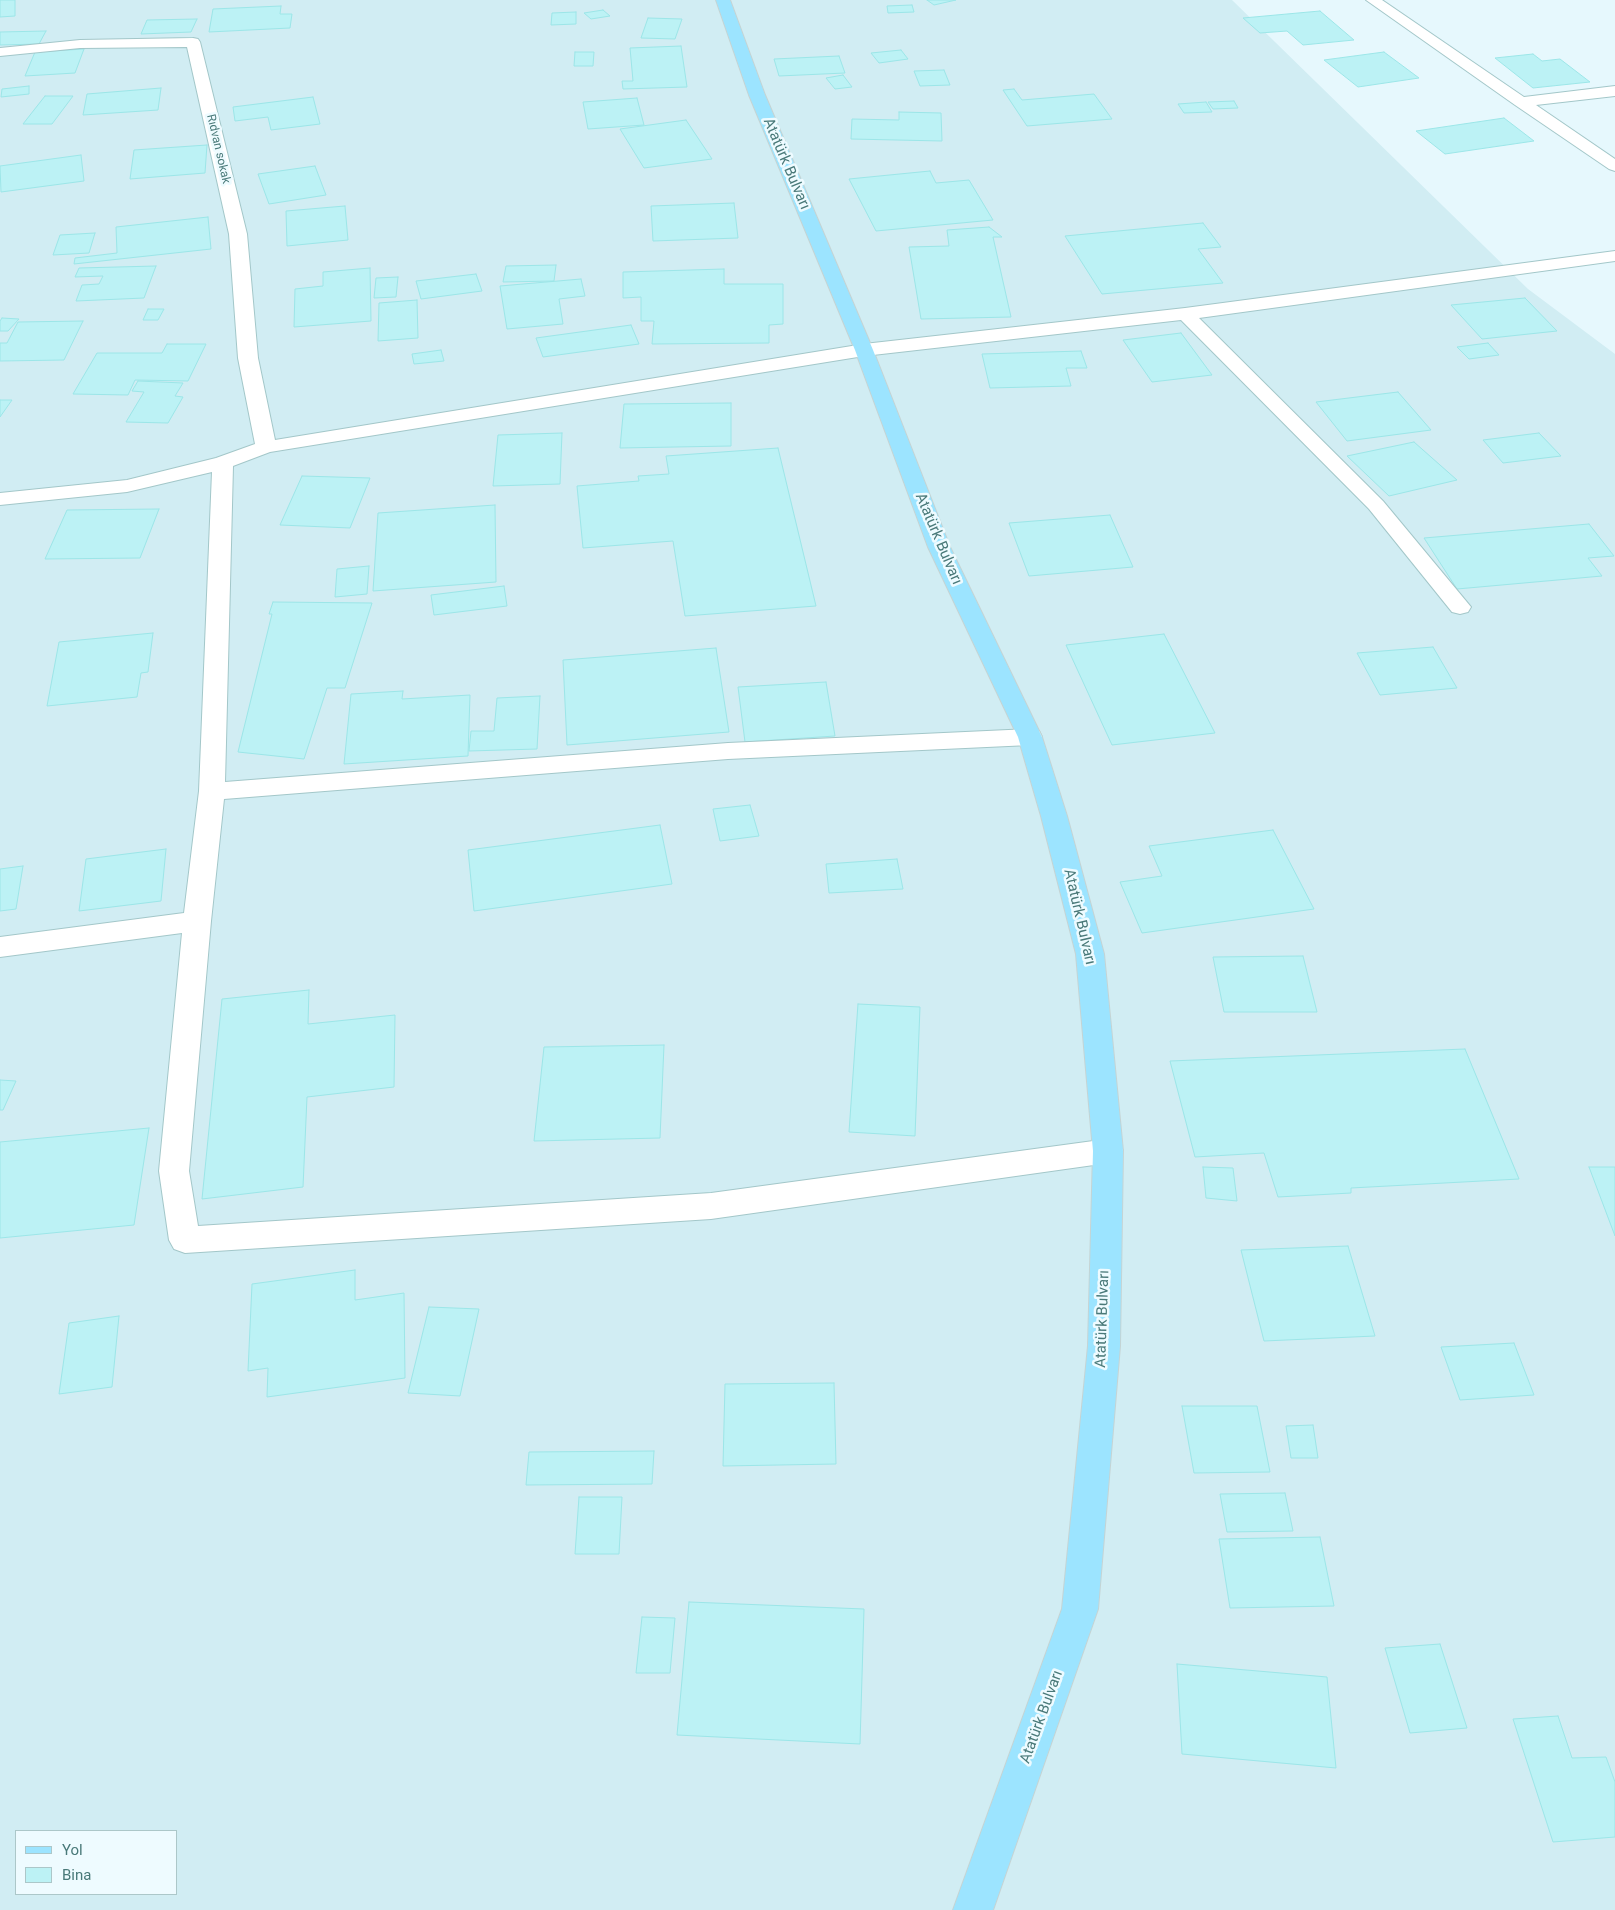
<!DOCTYPE html>
<meta charset="utf-8">
<style>
body{margin:0}
#map{position:relative;width:1615px;height:1910px;overflow:hidden;background:#e6f8fd;font-family:Roboto,sans-serif}
canvas{display:block}
.legend{position:absolute;left:15px;top:1830px;width:162px;height:65px;box-sizing:border-box;background:#eefbff;border:1px solid #acc7c9;margin:0;padding:6px 9px;list-style:none;font-size:15px;color:#497979}
.legend li{display:flex;align-items:center;gap:10px;height:25px}
.legend b{width:25px;border:1px solid #acc7c9}
</style>
<div id="map">
<canvas width="1615" height="1910"></canvas>
<ul class="legend">
<li><b style="height:6px;background:#9ce4ff"></b>Yol</li>
<li><b style="height:14px;background:#bcf2f5"></b>Bina</li>
</ul>
</div>
<script>
const c = document.querySelector('canvas').getContext('2d');
c.lineJoin = 'round';
function fill(path, color) {
  c.fillStyle = color;
  c.fill(path, 'evenodd');
}
function poly(rows) {
  const path = new Path2D();
  for (const r of rows) {
    path.moveTo(r[0], r[1]);
    for (let i = 2; i < r.length; i += 2) path.lineTo(r[i], r[i + 1]);
  }
  return path;
}
function trace(path, color, width, dash) {
  c.strokeStyle = color;
  c.lineWidth = width;
  c.lineCap = dash ? 'butt' : 'round';
  c.setLineDash(dash || []);
  c.stroke(path);
}
function drawText(font, color, halo, rows, align = 'center') {
  c.font = font + ' Roboto,sans-serif';
  c.lineWidth = 5;
  c.setLineDash([]);
  c.textBaseline = 'middle';
  c.strokeStyle = halo;
  c.fillStyle = color;
  for (const [text, x, y, turn = 0] of rows) {
    c.save();
    c.translate(x, y);
    c.rotate((+turn || 0) * Math.PI / 180);
    c.textAlign = isNaN(turn) ? turn : align;
    if (halo) c.strokeText(text, 0, 0);
    c.fillText(text, 0, 0);
    c.restore();
  }
}
fill(poly([
 [0,0,1232,0,1528,289,1615,354,1615,1910,0,1910],
 [16,1831,176,1831,176,1894,16,1894]
]), '#d1edf3');
const building = poly([
 [0,0,15,0,15,16,0,17,0,0],
 [927,0,956,0,934,5,927,0],
 [912,5,914,12,888,13,887,6,912,5],
 [281,6,280,14,292,14,290,28,209,32,213,9,281,6],
 [603,10,610,16,591,19,584,13,603,10],
 [1320,11,1354,40,1303,45,1287,31,1260,33,1243,18,1320,11],
 [576,12,576,24,551,25,552,13,576,12],
 [648,18,682,19,675,39,641,38,648,18],
 [197,19,191,32,141,34,147,20,197,19],
 [46,31,39,44,0,45,0,32,46,31],
 [681,46,687,87,623,89,622,81,633,81,630,48,681,46],
 [84,49,75,73,25,76,35,52,84,49],
 [901,50,908,59,879,63,871,53,901,50],
 [575,52,594,52,593,66,574,66,575,52],
 [1384,52,1419,78,1358,87,1324,60,1384,52],
 [1533,54,1542,61,1560,59,1590,82,1533,88,1495,58,1533,54],
 [839,56,845,73,779,76,774,59,839,56],
 [944,70,950,85,920,86,914,71,944,70],
 [843,75,852,87,835,89,826,78,843,75],
 [29,86,29,94,1,97,2,89,29,86],
 [161,88,158,110,83,115,87,94,161,88],
 [1014,89,1022,100,1094,94,1112,119,1027,126,1003,90,1014,89],
 [45,96,73,96,52,124,23,124,45,96],
 [313,97,320,124,271,130,268,117,235,121,233,107,313,97],
 [637,98,644,125,588,129,583,102,637,98],
 [1234,101,1238,108,1213,109,1208,102,1234,101],
 [1206,102,1212,112,1184,113,1178,104,1206,102],
 [899,112,941,113,942,141,851,139,852,119,899,120,899,112],
 [1504,118,1534,141,1445,154,1416,131,1504,118],
 [686,120,712,159,644,168,620,129,686,120],
 [207,145,205,173,130,179,134,150,207,145],
 [81,155,84,181,1,192,0,166,81,155],
 [315,166,326,195,269,204,258,174,315,166],
 [930,171,936,183,969,180,993,220,876,231,849,179,930,171],
 [734,203,738,238,653,241,651,206,734,203],
 [345,206,348,240,287,246,286,211,345,206],
 [208,217,211,249,74,264,75,258,117,253,116,227,208,217],
 [1203,223,1221,247,1198,249,1223,283,1102,294,1065,236,1203,223],
 [989,227,1002,237,993,237,1011,317,921,319,909,247,949,246,947,230,989,227],
 [95,233,89,253,53,255,60,235,95,233],
 [556,265,554,281,503,282,506,266,556,265],
 [156,266,144,298,76,301,82,285,99,284,103,276,75,277,79,268,156,266],
 [370,268,371,321,294,327,295,289,323,286,323,272,370,268],
 [724,269,724,284,783,284,783,324,769,325,769,343,652,344,654,321,641,321,641,297,623,298,623,272,724,269],
 [476,274,482,291,421,299,416,281,476,274],
 [398,277,396,297,374,298,376,278,398,277],
 [581,279,585,296,559,299,563,324,507,329,500,286,581,279],
 [1525,298,1557,331,1482,339,1451,305,1525,298],
 [417,300,418,338,378,341,379,303,417,300],
 [148,309,164,309,158,320,143,320,148,309],
 [2,318,19,319,8,331,0,331,0,321,2,318],
 [83,321,64,360,0,361,0,343,7,343,18,322,83,321],
 [631,325,639,344,543,357,536,338,631,325],
 [1181,333,1212,375,1152,382,1123,340,1181,333],
 [1488,343,1499,355,1469,359,1457,347,1488,343],
 [167,344,206,344,188,381,135,380,128,395,73,394,97,353,162,353,167,344],
 [441,350,444,361,414,364,412,354,441,350],
 [1081,351,1087,368,1066,368,1071,386,990,388,982,354,1081,351],
 [138,381,183,383,175,396,183,397,168,423,126,422,144,392,132,391,138,381],
 [1398,392,1431,430,1347,441,1316,402,1398,392],
 [0,400,12,400,0,417,0,400],
 [731,403,731,446,620,448,624,404,731,403],
 [562,433,560,484,493,486,498,435,562,433],
 [1539,433,1561,456,1503,463,1483,440,1539,433],
 [1414,442,1457,480,1389,496,1347,456,1414,442],
 [778,448,816,606,685,616,673,541,583,548,577,486,639,481,638,476,669,474,666,456,778,448],
 [302,476,370,478,350,528,280,525,302,476],
 [495,505,496,582,373,591,378,513,495,505],
 [159,509,140,558,45,559,67,510,159,509],
 [1110,515,1133,567,1029,576,1009,523,1110,515],
 [1589,524,1614,556,1588,558,1602,576,1457,589,1424,538,1589,524],
 [369,566,367,594,335,597,337,569,369,566],
 [504,586,507,606,434,615,431,595,504,586],
 [273,602,372,603,345,688,327,688,304,759,238,752,272,614,269,614,273,602],
 [153,633,148,672,141,673,137,697,47,706,59,642,153,633],
 [1164,634,1215,733,1112,745,1066,645,1164,634],
 [1433,647,1457,688,1380,695,1357,653,1433,647],
 [716,648,729,732,567,745,563,660,716,648],
 [826,682,835,736,745,742,738,687,826,682],
 [403,691,402,699,470,695,468,756,344,764,351,694,403,691],
 [540,696,537,749,469,751,471,731,494,731,497,698,540,696],
 [750,805,759,836,720,841,713,809,750,805],
 [660,825,672,884,474,911,468,850,660,825],
 [1273,830,1314,909,1142,933,1120,882,1162,876,1149,846,1273,830],
 [166,849,161,901,79,911,86,859,166,849],
 [897,859,903,889,829,893,826,864,897,859],
 [23,866,16,909,0,911,0,869,23,866],
 [1303,956,1317,1012,1224,1012,1213,957,1303,956],
 [309,990,308,1024,395,1015,394,1087,307,1097,303,1187,202,1199,222,999,309,990],
 [858,1004,920,1007,915,1136,849,1132,858,1004],
 [664,1045,660,1138,534,1141,544,1047,664,1045],
 [1465,1049,1519,1179,1351,1188,1351,1193,1278,1197,1264,1153,1195,1157,1170,1061,1465,1049],
 [0,1080,16,1081,3,1110,0,1110,0,1080],
 [149,1128,134,1225,0,1238,0,1142,149,1128],
 [1203,1167,1233,1168,1237,1201,1206,1198,1203,1167],
 [1589,1167,1615,1167,1615,1236,1589,1167],
 [1348,1246,1375,1336,1264,1341,1241,1250,1348,1246],
 [355,1270,355,1300,404,1293,405,1378,267,1397,268,1368,248,1371,252,1284,355,1270],
 [429,1307,479,1309,460,1396,408,1393,429,1307],
 [119,1316,112,1387,59,1394,69,1323,119,1316],
 [1514,1343,1534,1395,1460,1400,1441,1347,1514,1343],
 [834,1383,836,1464,723,1466,725,1384,834,1383],
 [1182,1406,1257,1406,1270,1472,1194,1473,1182,1406],
 [1313,1425,1318,1458,1291,1458,1286,1426,1313,1425],
 [654,1451,652,1484,526,1485,529,1452,654,1451],
 [1285,1493,1293,1531,1227,1532,1220,1494,1285,1493],
 [579,1497,622,1497,619,1554,575,1554,579,1497],
 [1320,1537,1334,1606,1230,1608,1219,1539,1320,1537],
 [689,1602,864,1609,860,1744,677,1735,689,1602],
 [642,1617,675,1618,670,1673,636,1673,642,1617],
 [1440,1644,1467,1728,1410,1733,1385,1648,1440,1644],
 [1177,1664,1327,1677,1336,1768,1182,1754,1177,1664],
 [1558,1716,1572,1758,1606,1757,1615,1782,1615,1837,1553,1842,1513,1719,1558,1716]
]);
fill(building, '#bcf2f5');
trace(building, '#9ce6e8', 1);
const minor = poly([
 [1366,0,1382,0,1524,97,1615,86,1615,96,1536,105,1615,159,1615,171,1609,169,1515,105,1366,0],
 [193,38,198,39,200,42,247,234,258,358,275,440,864,344,1185,308,1615,251,1615,261,1199,318,1383,501,1471,607,1468,612,1460,614,1452,612,1369,509,1181,320,864,356,270,452,233,466,225,782,728,743,1030,729,1039,731,1042,737,1039,743,1030,745,728,759,224,799,211,921,189,1171,198,1226,711,1193,1108,1139,1119,1142,1123,1151,1119,1160,1108,1163,711,1219,185,1253,174,1249,169,1240,159,1171,182,933,0,957,0,937,184,913,199,791,212,472,127,492,0,505,0,493,127,480,216,458,255,444,238,358,229,234,187,47,80,48,0,56,0,48,80,40,193,38]
]);
const major = poly([
 [716,0,730,0,765,95,873,350,950,547,1042,737,1067,816,1104,954,1123,1151,1120,1346,1098,1609,993,1910,953,1910,1062,1609,1088,1346,1093,1151,1076,954,1041,816,1018,737,928,547,855,350,749,95,716,0]
]);
trace(minor, '#a3c7c9', 2);
trace(major, '#c5d4d4', 2);
fill(minor, '#fff');
fill(major, '#9ce4ff');
drawText('12px', '#497979', '#eefbff', [
 ["Rıdvan sokak",218,149,77]
]);
drawText('15px', '#497979', '#eefbff', [
 ["Atatürk Bulvarı",786,164,67],
 ["Atatürk Bulvarı",938,539,67],
 ["Atatürk Bulvarı",1079,917,77],
 ["Atatürk Bulvarı",1103,1319,-88],
 ["Atatürk Bulvarı",1042,1717,-70]
]);
</script>
